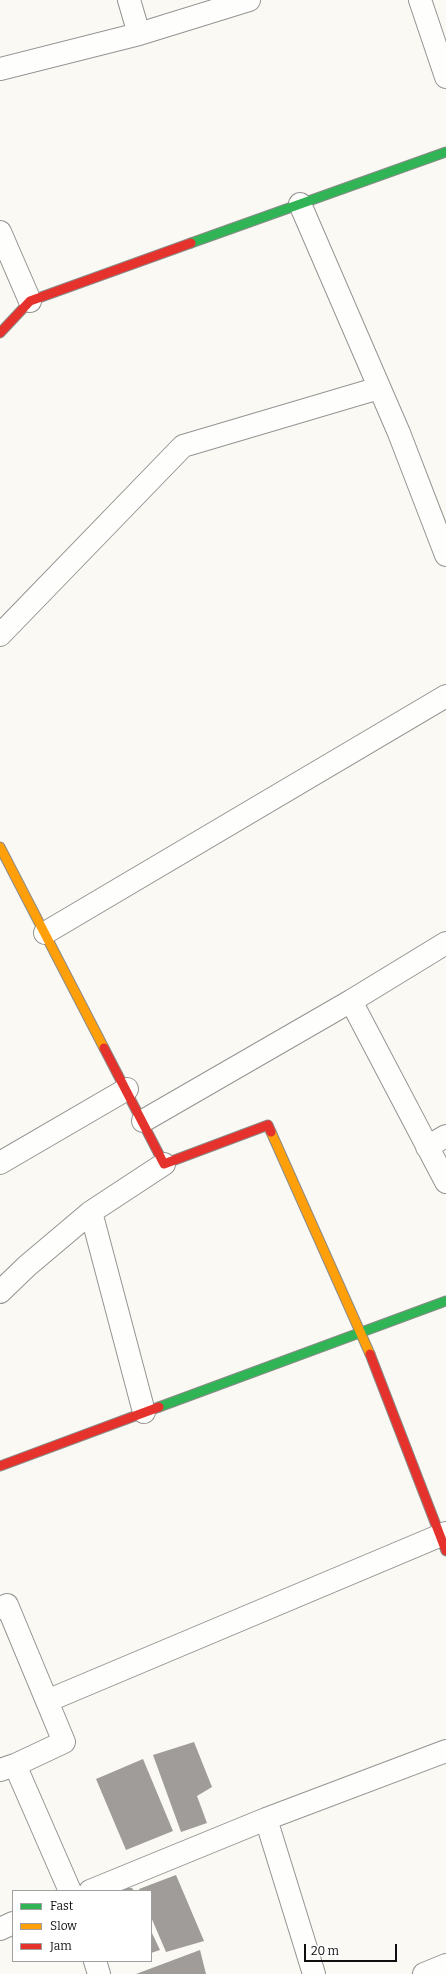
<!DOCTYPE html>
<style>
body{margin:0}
#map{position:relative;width:446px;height:1974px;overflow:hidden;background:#fbf9f4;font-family:Bitter,serif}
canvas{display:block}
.legend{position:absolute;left:12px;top:1890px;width:140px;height:72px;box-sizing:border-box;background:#fff;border:1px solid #9f9f9f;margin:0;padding:5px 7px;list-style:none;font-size:12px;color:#0f0f0f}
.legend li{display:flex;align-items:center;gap:8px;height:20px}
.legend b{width:20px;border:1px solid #9f9f9f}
.scale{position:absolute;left:304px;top:1944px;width:93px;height:18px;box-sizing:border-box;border:2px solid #0f0f0f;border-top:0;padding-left:5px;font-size:12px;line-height:14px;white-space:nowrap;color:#0f0f0f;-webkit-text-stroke:3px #fff;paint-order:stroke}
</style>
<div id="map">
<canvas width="446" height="1974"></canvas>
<ul class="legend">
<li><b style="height:5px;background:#30b455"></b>Fast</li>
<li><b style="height:5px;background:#ff9f0a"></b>Slow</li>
<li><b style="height:5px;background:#e5322d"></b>Jam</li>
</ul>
<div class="scale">20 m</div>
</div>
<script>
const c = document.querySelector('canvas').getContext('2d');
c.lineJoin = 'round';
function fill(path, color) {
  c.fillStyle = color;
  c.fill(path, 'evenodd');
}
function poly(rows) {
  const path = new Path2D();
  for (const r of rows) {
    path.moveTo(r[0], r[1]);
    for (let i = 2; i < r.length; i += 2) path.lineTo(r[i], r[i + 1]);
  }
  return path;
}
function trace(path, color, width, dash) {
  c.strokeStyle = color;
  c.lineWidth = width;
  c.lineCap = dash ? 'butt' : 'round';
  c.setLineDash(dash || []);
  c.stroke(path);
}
fill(poly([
 [194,1742,212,1787,197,1796,207,1823,181,1832,153,1755],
 [143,1759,173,1831,126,1850,96,1779],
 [176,1875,204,1941,166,1952,151,1917,151,1891,140,1891,139,1889],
 [118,1887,132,1888,134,1891,111,1891],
 [151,1931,160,1950,151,1953],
 [200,1950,206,1974,136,1974]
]), '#9f9c99');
const street = poly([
 [129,0,139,34,249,0],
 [420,0,446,77],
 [0,69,139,34],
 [300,204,399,433,446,555],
 [0,232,30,301],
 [0,635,183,446,379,388],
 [45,933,446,696],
 [351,1001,446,1182],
 [143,1121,351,1001,446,943],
 [427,1147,446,1136],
 [0,1163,127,1089],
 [91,1212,144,1412],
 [0,1292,27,1266,91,1212,164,1164],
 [0,1608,7,1605,64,1742,15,1765],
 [47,1701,446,1533],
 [0,1770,15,1765,70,1891],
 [266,1819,314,1974],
 [90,1891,266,1819,446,1751],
 [0,1929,13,1923],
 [95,1961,99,1974],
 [424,1974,446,1965]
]);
const fast = poly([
 [191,243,446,152],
 [159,1407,446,1301]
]);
const slow = poly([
 [0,847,104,1048],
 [271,1132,370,1354]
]);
const jam = poly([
 [0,333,30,301,191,243],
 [104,1048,164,1164,268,1125,271,1132],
 [370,1354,446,1551],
 [0,1466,159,1407]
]);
trace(street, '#959492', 24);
trace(fast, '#8c8b89', 11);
trace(slow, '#8c8b89', 11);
trace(jam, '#8c8b89', 11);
trace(street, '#fefefd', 22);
trace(fast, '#30b455', 9);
trace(slow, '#ff9f0a', 9);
trace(jam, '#e5322d', 9);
</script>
